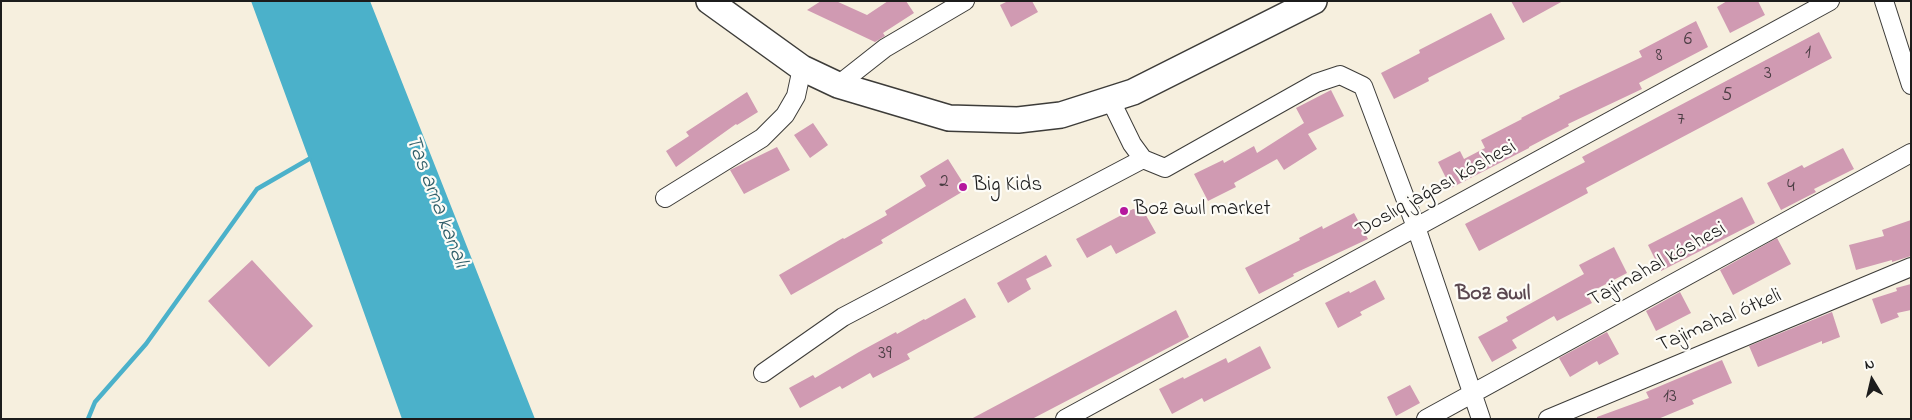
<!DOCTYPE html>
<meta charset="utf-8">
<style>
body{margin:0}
#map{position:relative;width:1912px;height:420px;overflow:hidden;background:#f6efde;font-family:"Indie Flower",sans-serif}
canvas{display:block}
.frame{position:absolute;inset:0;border:2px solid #1c1c1c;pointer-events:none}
.north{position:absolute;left:1847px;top:355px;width:50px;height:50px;-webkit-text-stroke:4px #fdfcf7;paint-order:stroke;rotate:351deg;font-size:14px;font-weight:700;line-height:20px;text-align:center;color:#1c1c1c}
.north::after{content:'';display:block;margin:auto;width:18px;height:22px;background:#1c1c1c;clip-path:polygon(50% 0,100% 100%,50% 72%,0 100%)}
</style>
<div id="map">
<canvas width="1912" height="420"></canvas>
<div class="frame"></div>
<div class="north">N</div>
</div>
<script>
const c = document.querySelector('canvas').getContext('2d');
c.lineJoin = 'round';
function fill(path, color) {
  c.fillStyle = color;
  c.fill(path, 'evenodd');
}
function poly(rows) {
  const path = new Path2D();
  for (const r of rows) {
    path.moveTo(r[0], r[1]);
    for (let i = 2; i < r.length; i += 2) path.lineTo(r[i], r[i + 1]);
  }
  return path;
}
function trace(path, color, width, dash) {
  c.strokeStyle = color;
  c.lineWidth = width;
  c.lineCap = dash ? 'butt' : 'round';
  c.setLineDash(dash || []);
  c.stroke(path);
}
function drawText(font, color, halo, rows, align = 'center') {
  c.font = font + ' "Indie Flower",sans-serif';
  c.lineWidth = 4.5;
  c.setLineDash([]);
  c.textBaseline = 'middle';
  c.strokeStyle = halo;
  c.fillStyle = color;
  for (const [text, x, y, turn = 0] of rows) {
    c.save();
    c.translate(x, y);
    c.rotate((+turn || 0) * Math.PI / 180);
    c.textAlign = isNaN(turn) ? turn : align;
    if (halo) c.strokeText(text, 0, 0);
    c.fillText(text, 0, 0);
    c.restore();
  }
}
fill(poly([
 [251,1,370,1,535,419,402,419,309,159]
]), '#4bb1ca');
trace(poly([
 [88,419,95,402,146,344,257,189,309,159]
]), '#4bb1ca', 4.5);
fill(poly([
 [821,1,836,1,867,15,888,1,906,1,914,13,883,33,885,36,875,42,807,10],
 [1008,1,1032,1,1038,12,1011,27,1000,5],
 [1511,1,1563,1,1523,23],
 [1727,1,1758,1,1765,15,1730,33,1717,7],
 [1491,13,1505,39,1428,78,1429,81,1394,99,1381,73,1420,53,1419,50],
 [1696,21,1708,47,1639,83,1642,89,1568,124,1569,126,1529,147,1529,148,1451,188,1438,162,1460,151,1464,159,1485,148,1481,140,1522,119,1521,118,1560,98,1559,96,1642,57,1639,51],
 [1819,32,1832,58,1586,188,1588,193,1479,251,1465,224,1585,162,1582,157],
 [1331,90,1344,116,1308,134,1317,149,1284,170,1277,159,1234,183,1236,187,1208,201,1194,174,1223,160,1224,163,1254,146,1257,153,1304,123,1296,108],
 [747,92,758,112,737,125,736,124,676,167,666,151,689,136,686,132],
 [813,123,828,145,810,158,794,135],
 [777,147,790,170,744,194,730,170],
 [1843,148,1854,169,1814,189,1816,192,1781,210,1767,183,1802,165,1804,168],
 [948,159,967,189,881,240,883,243,791,295,779,275,843,238,844,239,887,215,885,211,926,186,920,176],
 [1742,197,1755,223,1661,271,1648,245],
 [1133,209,1143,210,1156,233,1116,254,1111,245,1087,258,1076,239],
 [1354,213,1368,239,1293,274,1294,276,1259,294,1245,268,1300,240,1299,238,1322,226,1323,229],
 [1911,220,1911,256,1892,262,1892,260,1856,270,1849,245,1884,236,1882,230],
 [1777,238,1791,264,1733,295,1720,270],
 [1614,247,1627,273,1587,294,1592,303,1557,321,1554,316,1512,340,1517,348,1492,362,1478,337,1508,321,1506,317,1584,274,1579,265],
 [1046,255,1052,266,1026,279,1031,289,1008,303,997,283],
 [252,260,313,326,269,367,208,301],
 [1375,280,1385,299,1360,312,1362,315,1338,328,1325,303,1349,291,1350,293],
 [1911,284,1911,310,1897,313,1899,317,1881,324,1872,299,1897,291,1896,288],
 [1680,292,1691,313,1656,331,1646,311],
 [965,298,976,317,907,354,910,359,873,378,870,373,842,389,840,386,800,408,789,388,813,375,815,378,859,352,896,332,897,334,924,319,925,320],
 [1176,310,1189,337,1032,419,971,419],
 [1832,312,1840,337,1822,344,1822,341,1758,367,1749,346],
 [1607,332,1619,354,1599,365,1597,361,1570,377,1559,358],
 [1260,346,1271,368,1204,402,1202,398,1172,414,1159,389,1183,377,1184,379,1226,358,1228,363],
 [1722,360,1732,383,1692,400,1694,404,1658,419,1597,419,1597,417,1649,398,1646,392],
 [1410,385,1420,403,1396,416,1387,397]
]), '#d09ab2');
const minor = poly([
 [1884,1,1911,85],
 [838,85,885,48,965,1],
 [1110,99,1132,144,1143,159,1165,168,1316,83,1340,75,1363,86,1416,227,1481,419],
 [665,198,762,138,785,115,796,96,802,68],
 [763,373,843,317,1143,159],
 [1065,419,1830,1],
 [1426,419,1911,153],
 [1548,419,1911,267]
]);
const secondary = poly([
 [709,1,802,68,838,85,949,118,1018,120,1061,115,1133,92,1314,1]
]);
trace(minor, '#3d3c39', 20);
trace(secondary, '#3d3c39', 28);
trace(minor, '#fff', 18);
trace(secondary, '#fff', 25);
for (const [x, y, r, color] of [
 [963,187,5,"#b5179e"],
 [1124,211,5,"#b5179e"]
]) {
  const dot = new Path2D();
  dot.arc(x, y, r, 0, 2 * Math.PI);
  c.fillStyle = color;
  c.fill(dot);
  trace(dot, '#fdfcf7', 2);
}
drawText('19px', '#493c42', null, [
 ["6",1688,41],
 ["1",1808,54],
 ["8",1659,57],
 ["3",1768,75],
 ["5",1727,97],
 ["7",1681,121],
 ["2",944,183],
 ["4",1791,188],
 ["39",885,355],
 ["13",1670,398]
]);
drawText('21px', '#1c1c1c', '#fdfcf7', [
 ["Big Kids",973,187],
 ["Boz awıl market",1134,211]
], 'left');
drawText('21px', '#1c1c1c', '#fdfcf7', [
 ["Doslıq jaǵası kóshesi",1437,190,-29],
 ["Tajimahal kóshesi",1658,266,-29],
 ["Tajimahal ótkeli",1720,322,-23]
]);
drawText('italic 22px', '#315f6a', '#fdfcf7', [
 ["Tas arna kanalı",435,202,69]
]);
drawText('bold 22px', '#5b4850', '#fdfcf7', [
 ["Boz awıl",1493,295]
]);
</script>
